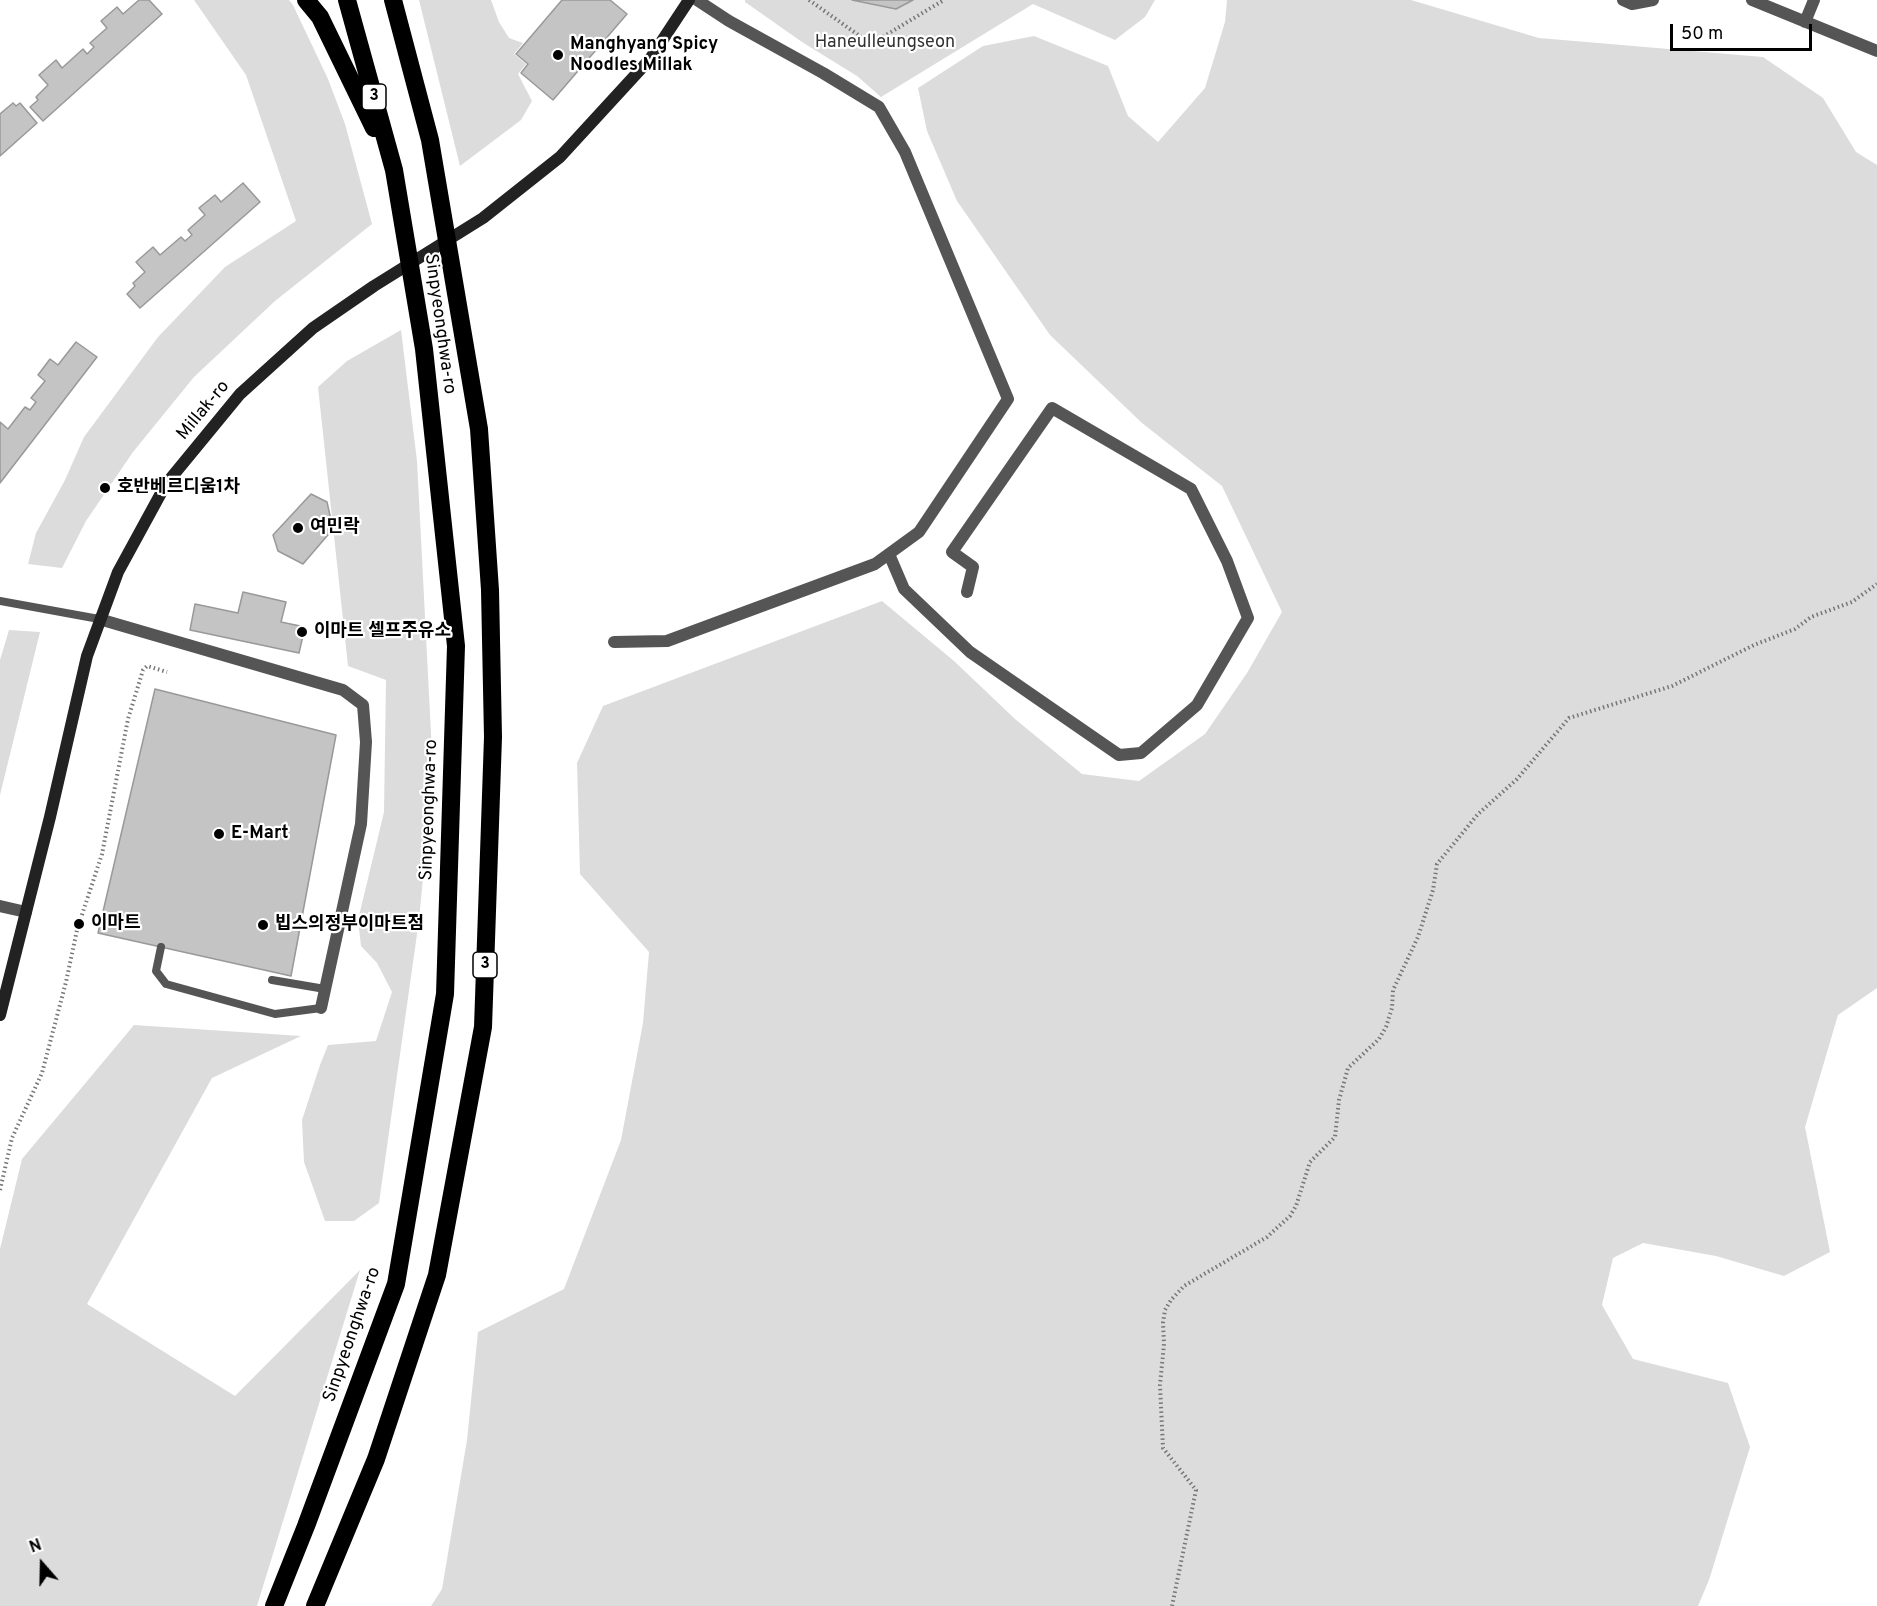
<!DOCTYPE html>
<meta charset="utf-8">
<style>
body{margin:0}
#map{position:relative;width:1877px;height:1606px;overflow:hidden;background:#fff;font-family:Overpass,sans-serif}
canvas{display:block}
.north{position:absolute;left:12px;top:1534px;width:60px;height:60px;-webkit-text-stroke:4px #fff;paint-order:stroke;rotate:340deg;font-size:16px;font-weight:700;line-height:24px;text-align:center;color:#000}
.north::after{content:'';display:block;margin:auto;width:21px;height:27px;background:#000;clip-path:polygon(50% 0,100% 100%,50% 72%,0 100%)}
.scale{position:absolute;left:1670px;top:24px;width:142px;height:27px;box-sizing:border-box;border:3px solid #000;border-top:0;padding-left:8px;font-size:18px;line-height:21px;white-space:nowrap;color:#000;-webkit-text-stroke:4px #fff;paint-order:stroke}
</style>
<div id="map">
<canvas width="1877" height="1606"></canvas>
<div class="north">N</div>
<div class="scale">50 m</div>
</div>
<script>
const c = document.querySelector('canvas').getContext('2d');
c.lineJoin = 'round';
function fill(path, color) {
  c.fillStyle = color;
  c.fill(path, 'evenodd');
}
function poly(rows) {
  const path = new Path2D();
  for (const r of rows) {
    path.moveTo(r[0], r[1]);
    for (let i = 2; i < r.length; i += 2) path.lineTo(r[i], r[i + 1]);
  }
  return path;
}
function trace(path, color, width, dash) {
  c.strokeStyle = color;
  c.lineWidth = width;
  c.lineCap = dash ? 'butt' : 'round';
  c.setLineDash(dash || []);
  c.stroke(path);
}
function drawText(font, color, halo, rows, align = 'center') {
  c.font = font + ' Overpass,"Noto Sans KR",sans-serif';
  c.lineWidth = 4.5;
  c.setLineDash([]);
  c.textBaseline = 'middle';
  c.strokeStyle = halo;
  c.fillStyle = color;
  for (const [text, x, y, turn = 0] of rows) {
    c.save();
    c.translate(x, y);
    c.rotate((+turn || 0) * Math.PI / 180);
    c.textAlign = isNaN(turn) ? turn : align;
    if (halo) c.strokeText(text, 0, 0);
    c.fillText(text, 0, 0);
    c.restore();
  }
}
fill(poly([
 [194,0,289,0,293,5,328,79,345,124,372,224,275,301,194,377,133,452,86,521,62,568,28,564,36,533,65,480,84,437,158,337,225,267,296,221,246,75],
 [419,0,491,0,499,22,509,38,523,43,514,54,526,64,518,74,532,101,521,120,460,166],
 [745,0,1155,0,1145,17,1115,40,1033,4,881,97,857,76,802,42,745,2],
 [1227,0,1411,0,1539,38,1763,57,1823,98,1856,152,1877,165,1877,988,1838,1015,1805,1127,1830,1252,1784,1276,1716,1256,1643,1243,1613,1258,1602,1305,1633,1359,1728,1383,1750,1447,1709,1580,1698,1606,431,1606,442,1589,467,1440,478,1332,564,1289,621,1140,643,1023,649,952,580,874,577,763,603,706,882,601,954,661,1015,719,1082,774,1139,781,1205,734,1247,673,1282,612,1222,486,1142,423,1050,335,957,201,927,131,918,88,983,46,1034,36,1108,66,1128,116,1158,142,1205,88,1225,22],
 [401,330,417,461,433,772,419,920,379,1203,354,1221,325,1221,304,1162,302,1120,320,1065,328,1045,376,1041,392,992,377,963,361,946,358,920,384,812,386,680,348,666,318,387,347,361],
 [9,630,40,632,0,795,0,660],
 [134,1025,301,1036,212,1078,87,1304,235,1396,360,1270,257,1606,0,1606,0,1249,22,1159]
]), '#dcdcdc');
const building = poly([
 [139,0,149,0,162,14,43,121,30,107,38,100,36,97,48,85,39,75,56,60,62,68,83,49,87,54,94,47,90,43,107,28,101,21,117,7,123,14,139,0],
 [562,0,610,0,627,14,553,100,521,73,528,64,516,54,562,0],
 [852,0,913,0,896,9,852,0],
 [13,103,16,106,20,103,37,123,0,156,0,114,13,103],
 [243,183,260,202,140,308,127,294,135,286,133,283,145,272,136,262,153,247,160,255,181,237,185,241,192,235,188,230,205,215,199,208,215,195,221,202,243,183],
 [76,342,97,357,0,483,0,422,8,429,25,407,30,410,36,402,31,398,45,381,38,375,50,359,58,365,76,342],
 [311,494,327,502,333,529,303,564,278,551,273,535,311,494],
 [243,592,286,602,281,622,305,627,299,653,190,630,195,604,238,613,243,592],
 [155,689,336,735,291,976,98,933,155,689]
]);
fill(building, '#c4c4c4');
trace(building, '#999', 1.5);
trace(poly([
 [809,0,871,44,944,0],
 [0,1190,12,1138,42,1073,66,982,77,930,102,854,128,719,143,670,147,666,167,672],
 [1172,1606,1196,1490,1163,1448,1160,1385,1164,1344,1163,1323,1165,1310,1171,1300,1184,1286,1267,1237,1290,1216,1296,1206,1310,1162,1335,1137,1339,1100,1348,1068,1379,1039,1386,1027,1392,1008,1393,990,1418,937,1433,890,1437,864,1478,814,1517,779,1569,718,1672,686,1754,645,1795,629,1811,617,1852,602,1877,584]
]), '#777', 4, [1.5, 3]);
trace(poly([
 [0,601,99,619],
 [161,947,156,971,166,984,275,1014,321,1008],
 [272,980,325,989]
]), '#555', 8);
trace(poly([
 [1623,0,1632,4,1653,0],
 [1752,0,1877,51],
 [1805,22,1814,0],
 [889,554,904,589,970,652,1119,755,1141,753,1197,705,1248,618,1227,561,1191,489,1052,408,952,552,973,567,967,592],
 [99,619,343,690,363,705,366,742,361,824,321,1008],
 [614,642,667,641,875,564,919,532,1008,399,905,152,879,107,823,73,729,21,697,0],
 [0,906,26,912]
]), '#555', 12);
trace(poly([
 [0,1015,50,817,87,656,118,572,166,484,240,394,313,328,374,286,483,218,560,157,650,59,689,0]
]), '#222', 12);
trace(poly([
 [306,0,320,17,374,128],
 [274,1606,306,1526,396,1284,445,994,456,646,424,349,394,170,347,0],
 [315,1606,376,1459,437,1275,483,1027,493,737,490,590,479,429,430,140,393,0]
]), '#000', 18);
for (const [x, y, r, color] of [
 [558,55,6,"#000"],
 [105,488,6,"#000"],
 [298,528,6,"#000"],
 [302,632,6,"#000"],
 [219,834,6,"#000"],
 [79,924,6,"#000"],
 [263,925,6,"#000"]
]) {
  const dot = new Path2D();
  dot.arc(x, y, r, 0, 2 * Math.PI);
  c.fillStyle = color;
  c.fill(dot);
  trace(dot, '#fff', 2);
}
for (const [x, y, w] of [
 [374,97,24],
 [485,965,24]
]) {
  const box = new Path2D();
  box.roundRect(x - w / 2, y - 13, w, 26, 4.5);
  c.fillStyle = '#fff';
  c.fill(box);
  trace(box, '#000', 1.5);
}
drawText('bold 16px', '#000', null, [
 ["3",374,97],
 ["3",485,965]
]);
drawText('18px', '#333', '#fff', [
 ["Haneulleungseon",885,43]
]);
drawText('bold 18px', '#000', '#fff', [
 ["Manghyang Spicy",570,45],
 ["Noodles Millak",570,66],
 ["호반베르디움1차",117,488],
 ["여민락",310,528],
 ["이마트 셀프주유소",314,632],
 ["E-Mart",231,834],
 ["이마트",91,924],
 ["빕스의정부이마트점",275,925]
], 'left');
drawText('18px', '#000', '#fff', [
 ["Sinpyeonghwa-ro",439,324,82],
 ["Millak-ro",204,411,-50],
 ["Sinpyeonghwa-ro",430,810,-88],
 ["Sinpyeonghwa-ro",353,1335,-71]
]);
</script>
